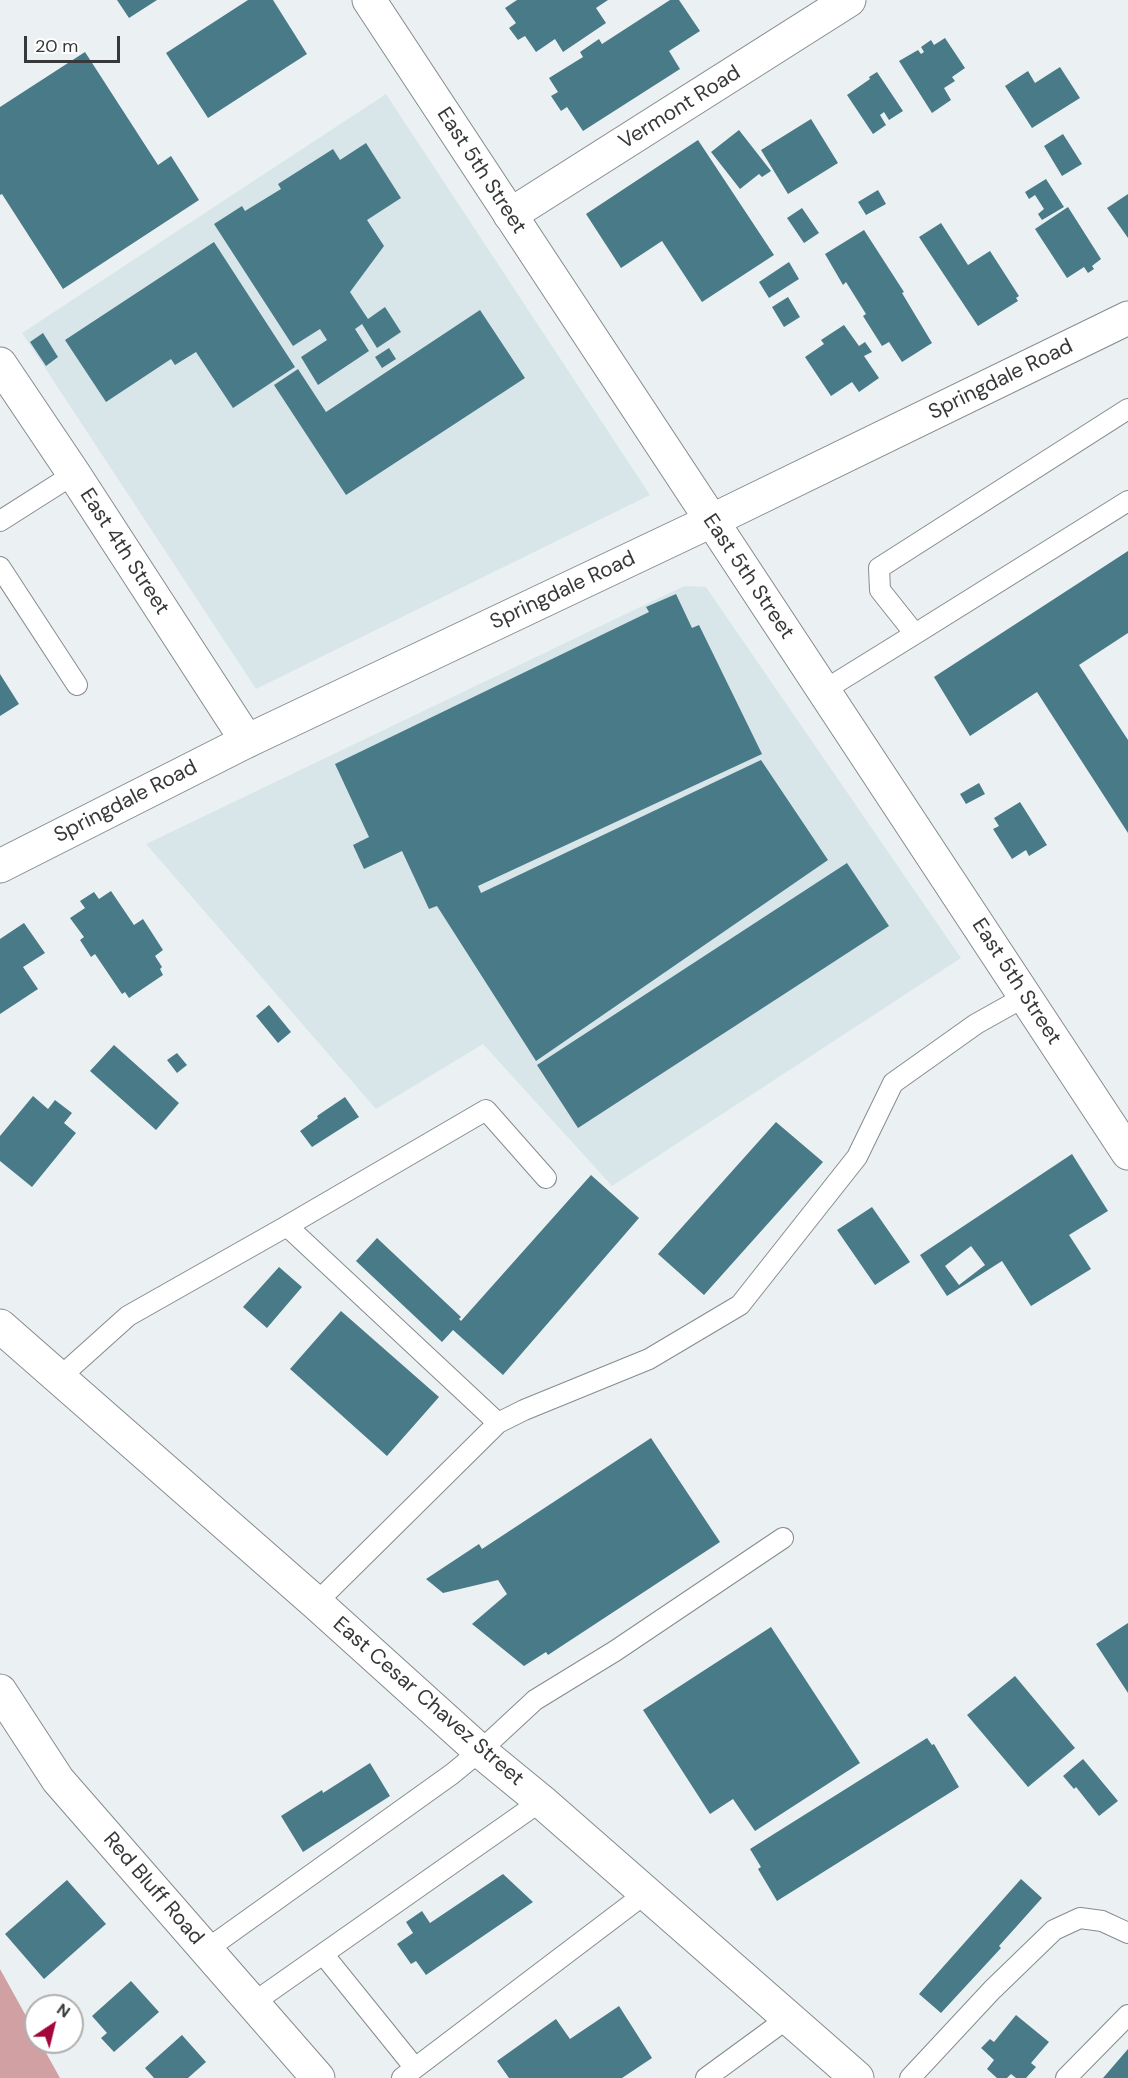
<!DOCTYPE html>
<style>
body{margin:0}
#map{position:relative;width:1128px;height:2078px;overflow:hidden;background:#ebf1f3;font-family:"DM Sans",sans-serif}
canvas{display:block}
.north{position:absolute;left:24px;top:1994px;width:60px;height:60px;box-sizing:border-box;background:#fff;border:2px solid #afafb0;border-radius:50%;rotate:35deg;font-size:16px;font-weight:700;line-height:24px;text-align:center;color:#363839}
.north::after{content:'';display:block;margin:auto;width:21px;height:27px;background:#a30639;clip-path:polygon(50% 0,100% 100%,50% 72%,0 100%)}
.scale{position:absolute;left:24px;top:36px;width:96px;height:27px;box-sizing:border-box;border:3px solid #363839;border-top:0;padding-left:8px;font-size:18px;line-height:21px;white-space:nowrap;color:#363839;-webkit-text-stroke:4px #fff;paint-order:stroke}
</style>
<div id="map">
<canvas width="1128" height="2078"></canvas>
<div class="north">N</div>
<div class="scale">20 m</div>
</div>
<script>
const c = document.querySelector('canvas').getContext('2d');
c.lineJoin = 'round';
function fill(path, color) {
  c.fillStyle = color;
  c.fill(path, 'evenodd');
}
function poly(rows) {
  const path = new Path2D();
  for (const r of rows) {
    path.moveTo(r[0], r[1]);
    for (let i = 2; i < r.length; i += 2) path.lineTo(r[i], r[i + 1]);
  }
  return path;
}
function trace(path, color, width, dash) {
  c.strokeStyle = color;
  c.lineWidth = width;
  c.lineCap = dash ? 'butt' : 'round';
  c.setLineDash(dash || []);
  c.stroke(path);
}
function drawText(font, color, halo, rows, align = 'center') {
  c.font = font + ' "DM Sans",sans-serif';
  c.lineWidth = 6;
  c.setLineDash([]);
  c.textBaseline = 'middle';
  c.strokeStyle = halo;
  c.fillStyle = color;
  for (const [text, x, y, turn = 0] of rows) {
    c.save();
    c.translate(x, y);
    c.rotate((+turn || 0) * Math.PI / 180);
    c.textAlign = isNaN(turn) ? turn : align;
    if (halo) c.strokeText(text, 0, 0);
    c.fillText(text, 0, 0);
    c.restore();
  }
}
fill(poly([
 [386,94,650,495,256,689,22,333],
 [684,586,706,587,961,958,612,1186,483,1044,376,1109,146,844]
]), '#d8e6ea');
fill(poly([
 [0,1969,36,2034,36,2042,40,2042,60,2078,0,2078]
]), '#d0a0a3');
fill(poly([
 [117,0,157,0,129,18],
 [248,0,273,0,307,54,208,118,166,53],
 [517,0,608,0,596,8,606,23,563,52,555,39,536,52,525,36,518,40,509,28,516,23,505,8],
 [670,0,679,0,700,31,669,51,680,69,583,131,567,107,561,111,551,96,558,92,549,78,583,57,580,52,599,39,602,44],
 [945,38,965,68,952,77,955,81,944,88,951,100,932,113,899,61,918,50,921,54,924,52,921,47,931,40,934,45],
 [85,52,158,165,171,156,199,200,63,289,2,194,0,195,0,107],
 [1060,67,1080,98,1032,128,1005,86,1028,71,1035,83],
 [877,72,903,111,889,120,884,112,880,115,886,125,873,134,847,95,870,79,869,77],
 [811,119,838,163,788,194,761,150],
 [739,130,771,171,762,177,759,174,740,189,711,152],
 [1063,134,1082,164,1062,176,1044,146],
 [698,140,774,255,702,302,662,241,621,268,586,214],
 [366,143,401,198,367,220,384,246,350,292,368,319,385,307,401,332,377,348,362,324,355,329,369,351,318,385,301,357,327,340,320,329,293,346,214,224,242,206,245,211,281,189,278,184,333,149,340,160],
 [1046,179,1064,207,1042,220,1038,214,1044,209,1035,195,1029,199,1025,192],
 [878,190,886,204,866,215,858,202],
 [1128,194,1128,238,1107,208],
 [1068,207,1101,259,1092,266,1094,269,1088,273,1084,267,1067,278,1035,229],
 [802,208,819,233,804,243,787,218],
 [941,223,968,265,990,251,1019,296,1016,298,1018,301,978,326,919,237],
 [864,230,904,292,902,293,932,343,902,362,889,342,882,346,863,316,866,314,846,282,843,285,825,254],
 [214,242,295,367,233,408,196,352,175,365,171,359,106,402,65,340],
 [789,262,799,279,769,298,759,282],
 [788,297,800,317,784,327,772,307],
 [480,310,525,378,346,495,274,385,298,369,326,412],
 [844,325,859,346,865,342,872,352,864,356,879,378,859,392,852,382,831,396,805,357,824,344,821,340],
 [43,333,58,357,46,366,30,342],
 [389,348,396,359,382,368,375,357],
 [1128,551,1128,633,1079,665,1128,740,1128,833,1037,692,970,736,934,677],
 [676,594,692,628,699,625,762,754,478,886,481,893,761,760,828,860,536,1061,437,906,429,909,402,851,364,869,353,845,369,837,335,764,649,612,646,607],
 [0,674,19,704,0,716],
 [979,783,985,794,966,804,960,794],
 [1020,802,1047,845,1029,856,1026,850,1012,859,993,829,999,826,994,818],
 [847,863,889,926,578,1128,537,1065],
 [111,891,134,925,143,919,163,950,155,956,162,967,160,969,163,975,129,998,125,992,122,994,95,954,91,957,80,940,84,937,70,918,85,908,80,901,94,892,99,899],
 [24,923,45,953,23,967,38,989,0,1014,0,939],
 [269,1005,291,1032,278,1043,256,1016],
 [114,1045,179,1103,156,1130,90,1071],
 [177,1053,187,1065,177,1073,167,1060],
 [33,1096,48,1109,55,1100,72,1113,64,1123,76,1133,32,1187,0,1161,0,1136],
 [345,1097,359,1117,312,1147,300,1131,318,1118,317,1116],
 [776,1122,823,1162,704,1295,658,1254],
 [1072,1154,1108,1211,1069,1235,1091,1269,1031,1306,1002,1261,947,1296,920,1255],
 [971,1246,985,1265,959,1285,945,1266],
 [591,1175,639,1218,503,1375,453,1330,442,1342,356,1261,377,1238,461,1317,459,1319,461,1321],
 [872,1207,910,1262,875,1285,837,1230],
 [279,1267,302,1287,267,1328,243,1307],
 [341,1311,439,1397,387,1456,290,1369],
 [651,1438,720,1542,548,1655,546,1652,524,1666,472,1624,507,1594,498,1580,443,1593,426,1579,479,1544,482,1549],
 [1128,1623,1128,1693,1096,1644],
 [771,1627,860,1763,755,1831,733,1799,710,1814,643,1710],
 [1015,1676,1075,1748,1028,1787,967,1715],
 [927,1738,932,1745,934,1744,959,1787,777,1901,758,1869,761,1867,750,1849],
 [1083,1759,1118,1801,1099,1816,1076,1787,1074,1789,1063,1776],
 [370,1763,390,1796,303,1852,281,1816,322,1790,323,1793],
 [503,1874,533,1902,426,1975,416,1961,411,1964,397,1944,413,1933,406,1922,422,1911,430,1923],
 [1021,1879,1042,1898,999,1946,1001,1948,941,2013,919,1994],
 [67,1880,106,1924,44,1979,5,1934],
 [131,1981,159,2012,114,2052,101,2038,107,2033,92,2016],
 [619,2006,652,2058,622,2078,509,2078,497,2061,556,2019,570,2039],
 [1016,2015,1049,2042,1031,2063,1036,2067,1026,2078,1016,2078,1011,2074,1007,2078,997,2078,987,2069,994,2060,981,2048,990,2039,994,2042],
 [182,2035,206,2062,188,2078,154,2078,145,2068],
 [1128,2049,1128,2078,1103,2078]
]), '#497a88');
const lane = poly([
 [1128,409,879,568,880,590,915,634,1128,501],
 [0,521,74,474],
 [0,567,77,685],
 [823,691,915,634],
 [287,1226,486,1110,546,1178],
 [59,1378,128,1316,287,1226,498,1423],
 [316,1603,498,1423,524,1410,649,1359,740,1305,857,1157,893,1083,976,1024,1026,996],
 [206,1950,452,1774,480,1751,535,1700,615,1651,783,1538],
 [323,1954,415,2068],
 [253,2003,541,1801],
 [402,2078,646,1893],
 [706,2078,788,2018],
 [910,2078,992,1990,1054,1930,1080,1918,1102,1921,1128,1933],
 [1066,2078,1128,2015]
]);
const street = poly([
 [510,215,849,0],
 [0,364,74,474,247,741],
 [0,1691,58,1780,318,2078]
]);
const secondary = poly([
 [369,0,1128,1153],
 [0,866,247,741,711,521,1128,318],
 [0,1326,316,1603,480,1751,541,1801,857,2078]
]);
trace(lane, '#868b8d', 22);
trace(street, '#868b8d', 35);
trace(secondary, '#868b8d', 35);
trace(lane, '#fff', 20);
trace(street, '#fff', 33);
trace(secondary, '#fff', 33);
drawText('21px', '#363839', '#fff', [
 ["Vermont Road",680,108,-32],
 ["East 5th Street",481,171,57],
 ["Springdale Road",1001,380,-26],
 ["East 4th Street",124,552,57],
 ["East 5th Street",748,577,56],
 ["Springdale Road",563,591,-25],
 ["Springdale Road",126,802,-27],
 ["East 5th Street",1016,982,57],
 ["East Cesar Chavez Street",428,1702,41],
 ["Red Bluff Road",153,1889,49]
]);
</script>
